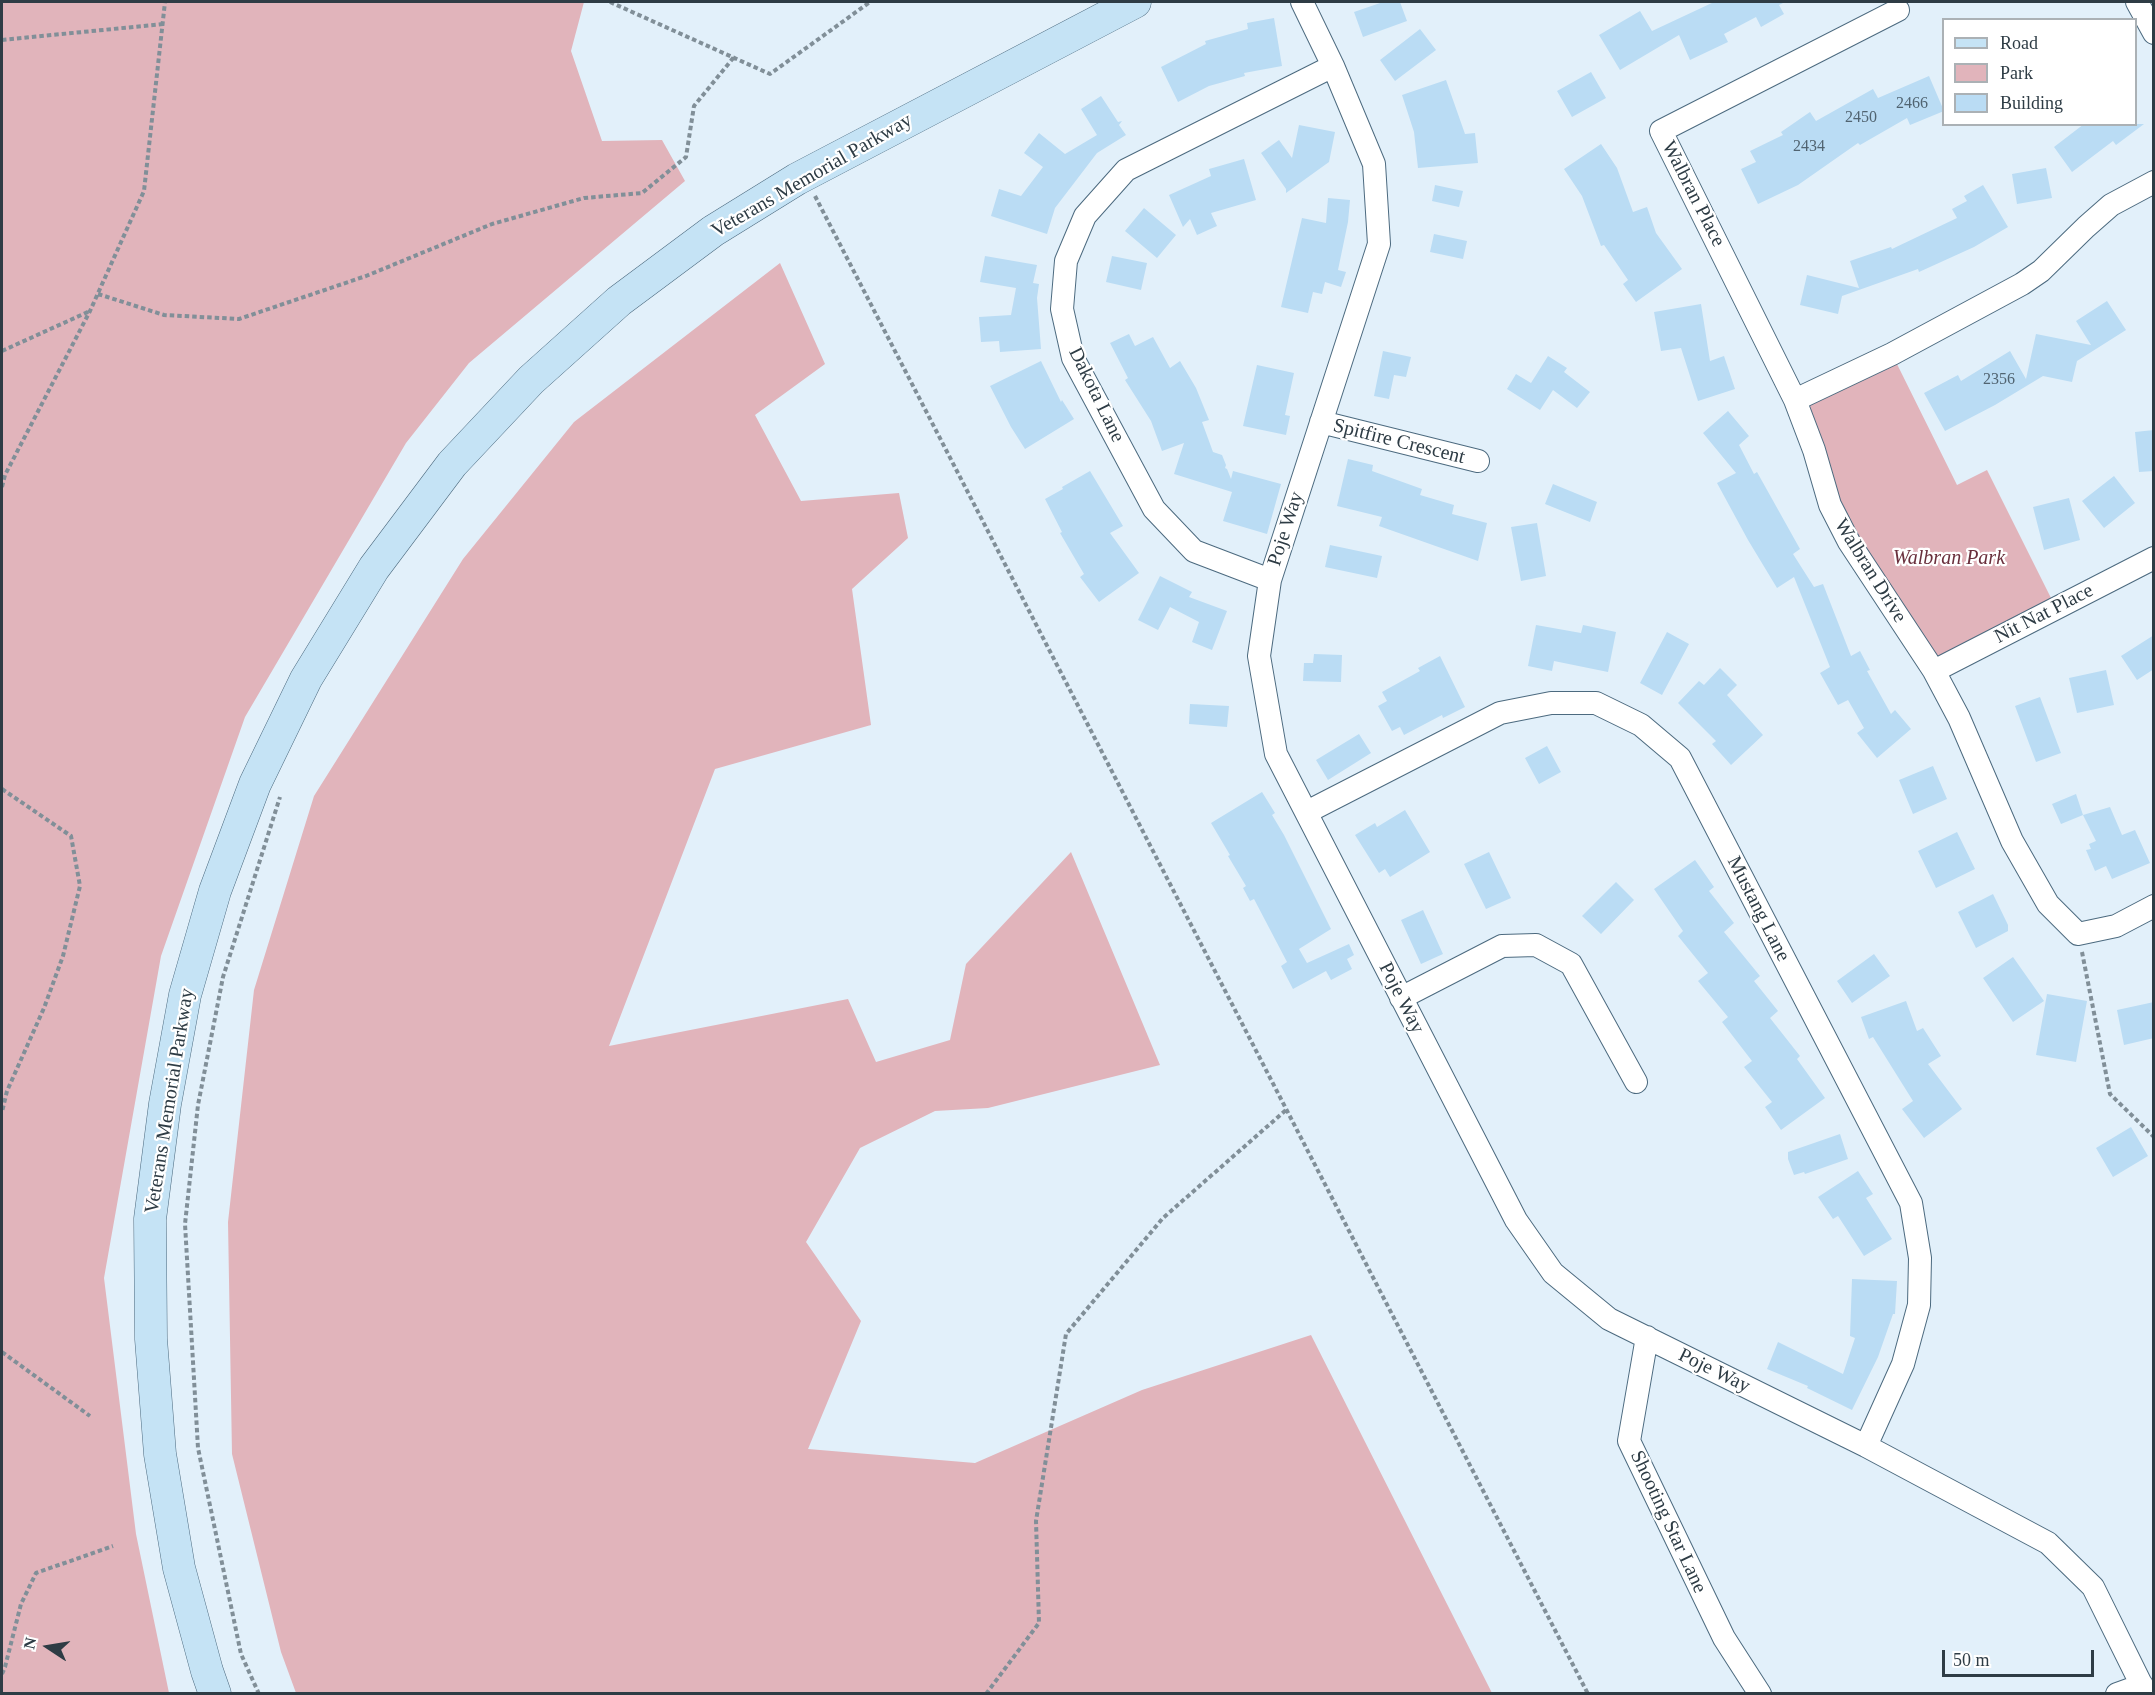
<!DOCTYPE html>
<style>
body{margin:0}
#map{position:relative;width:2155px;height:1695px;overflow:hidden;background:#e2f0fa;font-family:"Times New Roman",serif}
canvas{display:block}
.frame{position:absolute;inset:0;border:3px solid #2e3c45;pointer-events:none}
.legend{position:absolute;left:1942px;top:18px;width:195px;height:108px;box-sizing:border-box;background:#fff;border:2px solid #abb1b5;margin:0;padding:8px 10px;list-style:none;font-size:18px;color:#2e3c45}
.legend li{display:flex;align-items:center;gap:12px;height:30px}
.legend b{width:30px;border:2px solid #abb1b5}
.north{position:absolute;left:18px;top:1617px;width:60px;height:60px;-webkit-text-stroke:4px #fff;paint-order:stroke;rotate:282deg;font-size:16px;font-weight:700;line-height:24px;text-align:center;color:#2e3c45}
.north::after{content:'';display:block;margin:auto;width:21px;height:27px;background:#2e3c45;clip-path:polygon(50% 0,100% 100%,50% 72%,0 100%)}
.scale{position:absolute;left:1942px;top:1650px;width:152px;height:27px;box-sizing:border-box;border:3px solid #2e3c45;border-top:0;padding-left:8px;font-size:18px;line-height:21px;white-space:nowrap;color:#2e3c45;-webkit-text-stroke:4px #fff;paint-order:stroke}
</style>
<div id="map">
<canvas width="2155" height="1695"></canvas>
<div class="frame"></div>
<ul class="legend">
<li><b style="height:8px;background:#c5e3f5"></b>Road</li>
<li><b style="height:16px;background:#e1b4bb"></b>Park</li>
<li><b style="height:16px;background:#badcf4"></b>Building</li>
</ul>
<div class="north">N</div>
<div class="scale">50 m</div>
</div>
<script>
const c = document.querySelector('canvas').getContext('2d');
c.lineJoin = 'round';
function fill(path, color) {
  c.fillStyle = color;
  c.fill(path, 'evenodd');
}
function poly(rows) {
  const path = new Path2D();
  for (const r of rows) {
    path.moveTo(r[0], r[1]);
    for (let i = 2; i < r.length; i += 2) path.lineTo(r[i], r[i + 1]);
  }
  return path;
}
function trace(path, color, width, dash) {
  c.strokeStyle = color;
  c.lineWidth = width;
  c.lineCap = dash ? 'butt' : 'round';
  c.setLineDash(dash || []);
  c.stroke(path);
}
function drawText(font, color, halo, rows, align = 'center') {
  c.font = font + ' "Times New Roman",serif';
  c.lineWidth = 4.5;
  c.setLineDash([]);
  c.textBaseline = 'middle';
  c.strokeStyle = halo;
  c.fillStyle = color;
  for (const [text, x, y, turn = 0] of rows) {
    c.save();
    c.translate(x, y);
    c.rotate((+turn || 0) * Math.PI / 180);
    c.textAlign = isNaN(turn) ? turn : align;
    if (halo) c.strokeText(text, 0, 0);
    c.fillText(text, 0, 0);
    c.restore();
  }
}
fill(poly([
 [2,2,584,2,571,51,602,141,662,140,685,181,469,363,406,443,245,717,161,956,104,1278,136,1534,169,1693,2,1693],
 [780,263,825,364,755,415,801,501,899,493,908,538,852,589,871,725,715,769,609,1046,848,999,876,1062,950,1040,966,964,1071,852,1160,1065,988,1108,935,1111,860,1148,806,1242,861,1321,808,1449,975,1463,1142,1390,1311,1335,1492,1693,296,1693,281,1652,232,1454,228,1222,254,990,314,796,463,559,574,422],
 [1892,354,1957,485,1987,470,2056,608,1934,671,1849,542,1795,400]
]), '#e1b4bb');
fill(poly([
 [1383,2,1400,2,1407,21,1363,37,1354,12],
 [1714,2,1785,2,1779,5,1784,14,1761,27,1756,17,1724,34,1728,42,1690,60,1679,35,1620,70,1599,35,1640,11,1652,31],
 [1274,18,1282,66,1244,73,1245,76,1209,86,1178,102,1161,67,1206,44,1205,41,1248,29,1247,23],
 [1420,29,1436,50,1395,81,1380,60],
 [1591,72,1606,98,1572,117,1557,91],
 [1929,76,1944,111,1910,125,1907,118,1860,145,1858,143,1798,185,1758,204,1741,169,1756,162,1750,151,1783,135,1781,132,1810,112,1816,121,1873,89,1878,98],
 [1446,80,1465,134,1475,133,1478,163,1418,168,1414,132,1402,95],
 [1101,96,1118,122,1122,121,1119,125,1126,135,1097,153,1055,208,1047,234,991,216,999,189,1021,196,1043,167,1024,153,1039,133,1065,154,1097,135,1081,109],
 [2084,124,2144,124,2116,145,2113,141,2072,172,2054,147],
 [1299,125,1335,132,1329,162,1286,193,1286,189,1261,153,1279,140,1292,158],
 [1601,144,1617,168,1633,212,1647,207,1656,233,1682,269,1636,302,1623,284,1628,280,1604,245,1601,246,1582,196,1564,169],
 [1244,159,1256,200,1211,213,1217,226,1197,235,1190,219,1183,227,1169,195,1211,176,1209,169],
 [2046,168,2052,198,2017,204,2012,174],
 [1435,185,1463,191,1459,207,1432,201],
 [1983,185,2008,227,1974,247,1919,272,1918,269,1842,296,1838,314,1800,305,1807,275,1859,288,1850,261,1891,247,1892,249,1957,218,1952,209,1967,201,1964,196],
 [1328,198,1350,200,1348,222,1338,270,1346,272,1341,287,1325,282,1322,294,1313,292,1308,313,1281,307,1302,218,1326,223],
 [1144,208,1176,235,1157,258,1125,231],
 [1434,234,1467,241,1463,259,1430,252],
 [985,256,1037,265,1033,283,1039,284,1037,298,1041,349,1000,352,999,341,981,342,979,317,1011,315,1016,288,980,282],
 [1112,256,1147,263,1141,290,1106,282],
 [2107,301,2126,330,2077,361,2072,382,2043,376,1995,405,1945,431,1924,393,1958,375,1961,381,2010,351,2026,379,2036,334,2091,345,2076,321],
 [1701,304,1710,361,1724,356,1735,389,1698,401,1681,348,1661,351,1654,312],
 [1129,334,1135,346,1153,337,1170,368,1180,361,1196,388,1209,420,1202,422,1213,452,1222,455,1226,465,1225,468,1227,469,1231,479,1233,471,1281,484,1267,534,1223,521,1232,492,1174,474,1184,443,1162,451,1151,421,1125,380,1128,378,1110,343],
 [1383,351,1411,357,1406,377,1394,375,1389,399,1374,396],
 [1548,356,1567,368,1564,372,1590,392,1577,408,1553,390,1540,410,1507,389,1516,374,1531,383],
 [1041,361,1061,402,1062,400,1074,419,1025,449,1011,427,990,386],
 [1257,365,1294,373,1285,415,1290,416,1286,435,1243,426],
 [1728,411,1749,436,1739,445,1754,474,1757,472,1800,549,1793,554,1814,587,1823,584,1851,656,1860,651,1870,670,1867,671,1891,714,1895,710,1911,729,1877,758,1857,733,1864,728,1848,700,1838,705,1820,673,1830,667,1794,577,1777,588,1748,540,1717,483,1736,473,1703,433],
 [2154,430,2154,471,2139,472,2135,432],
 [1348,459,1373,465,1372,471,1422,489,1420,495,1454,505,1452,514,1487,523,1478,561,1379,526,1382,517,1337,506],
 [1090,471,1123,526,1110,533,1139,573,1099,602,1080,577,1084,574,1060,533,1062,532,1045,499,1063,489,1062,487],
 [2114,476,2135,503,2104,528,2082,501],
 [1553,484,1597,502,1590,522,1545,504],
 [2069,498,2080,540,2044,550,2033,507],
 [1537,523,1546,576,1521,581,1511,527],
 [1330,545,1382,556,1377,578,1325,567],
 [1160,576,1192,592,1189,597,1227,611,1212,650,1192,642,1199,622,1170,607,1158,630,1138,620],
 [1536,625,1581,633,1583,625,1616,632,1608,672,1554,661,1552,671,1528,666],
 [1667,632,1689,644,1662,695,1640,683],
 [2154,635,2154,669,2137,680,2121,656],
 [1314,654,1342,655,1341,682,1303,681,1304,663,1313,663],
 [1440,656,1465,707,1443,718,1442,715,1404,735,1400,727,1392,731,1378,706,1387,701,1382,692,1420,671,1418,668],
 [1720,668,1737,685,1727,695,1763,735,1731,765,1712,744,1716,741,1678,703,1699,681,1704,685],
 [2106,670,2114,705,2077,713,2069,678],
 [2040,697,2061,753,2036,762,2015,706],
 [1190,704,1229,706,1227,727,1189,724],
 [1359,734,1371,753,1328,780,1316,760],
 [1547,746,1561,772,1539,784,1525,758],
 [1933,766,1947,799,1913,814,1899,780],
 [1262,792,1275,813,1272,815,1284,835,1331,929,1299,949,1307,963,1349,944,1354,955,1347,959,1352,969,1331,980,1326,971,1293,989,1281,966,1287,962,1254,899,1250,901,1243,888,1246,886,1228,856,1230,855,1211,823],
 [2076,794,2083,815,2061,824,2052,804],
 [2110,807,2122,835,2135,830,2150,863,2112,879,2106,866,2095,871,2086,850,2091,849,2089,844,2096,841,2083,815],
 [1405,810,1430,852,1390,877,1385,869,1379,873,1355,835,1375,823,1377,827],
 [1957,832,1975,869,1936,888,1918,851],
 [1489,852,1511,898,1486,909,1464,864],
 [1695,860,1714,887,1709,891,1734,923,1724,932,1760,976,1754,981,1778,1011,1770,1018,1800,1056,1797,1059,1825,1098,1781,1130,1765,1107,1772,1102,1744,1067,1752,1061,1722,1022,1728,1017,1698,981,1708,973,1678,936,1683,931,1654,889],
 [1616,882,1634,900,1601,934,1582,916],
 [1993,894,2008,925,2008,931,1976,948,1958,912],
 [1423,910,1443,954,1421,964,1401,920],
 [1874,954,1890,976,1852,1003,1837,981],
 [2013,957,2044,1001,2013,1022,1983,978],
 [2047,994,2087,1001,2076,1062,2036,1055],
 [1906,1001,1917,1031,1923,1028,1941,1056,1928,1064,1962,1109,1924,1138,1902,1109,1913,1101,1873,1037,1869,1039,1861,1017],
 [2154,1002,2154,1038,2124,1045,2117,1010],
 [2131,1127,2148,1156,2113,1177,2096,1148],
 [1840,1134,1848,1159,1805,1174,1804,1172,1794,1175,1788,1159,1788,1152],
 [1858,1171,1873,1194,1866,1198,1892,1239,1864,1256,1838,1216,1833,1219,1818,1197],
 [1852,1279,1897,1281,1895,1314,1893,1314,1878,1357,1852,1410,1807,1388,1808,1386,1767,1369,1778,1342,1843,1374,1855,1338,1850,1336]
]), '#badcf4');
const street = poly([
 [1302,2,1333,66,1374,164,1379,244,1270,580,1259,656,1276,754,1516,1220,1553,1273,1609,1319,1866,1446,2048,1543,2093,1587,2146,1694],
 [2137,2,2154,33],
 [2154,182,2111,205,2086,227,2041,271,2022,284,1892,354,1795,400,1814,450,1830,505,1849,542,1934,671,1959,718,2012,841,2048,904,2078,934,2116,926,2154,906],
 [1795,400,1661,131,1898,10],
 [1321,422,1478,461],
 [1270,580,1194,551,1154,509,1073,358,1062,309,1066,261,1085,216,1126,170,1333,66],
 [1934,671,2154,558],
 [1307,812,1500,713,1551,703,1596,703,1641,725,1680,758,1911,1203,1920,1258,1919,1305,1903,1364,1866,1446],
 [1401,998,1502,946,1536,945,1571,964,1636,1082],
 [1647,1337,1629,1441,1724,1638,1760,1694],
 [2117,1694,2142,1685]
]);
const secondary = poly([
 [215,1694,207,1671,179,1568,160,1454,151,1339,150,1219,165,1104,185,995,215,891,255,784,306,679,374,568,452,464,531,380,619,301,713,231,797,179,1135,2]
]);
trace(street, '#4c6a7f', 24);
trace(secondary, '#4c6a7f', 33);
trace(poly([
 [610,2,770,74,870,2],
 [2,40,163,24],
 [815,196,1588,1694],
 [98,294,164,315,239,319,366,276,492,224,584,198,642,193,686,157,694,106,734,57],
 [2,351,90,311],
 [2,487,5,475,90,311,144,191,165,2],
 [2,789,71,836,80,886,63,956,44,1008,7,1091,2,1112],
 [2082,952,2110,1094,2154,1137],
 [2,1352,90,1416],
 [2,1674,5,1667,21,1604,36,1573,113,1546],
 [259,1694,241,1654,198,1448,185,1224,198,1105,223,977,280,797],
 [986,1694,1039,1623,1036,1521,1066,1334,1163,1218,1286,1110]
]), '#818f98', 4, [4.5, 3]);
trace(street, '#fff', 22);
trace(secondary, '#c5e3f5', 32);
drawText('16px', '#516471', null, [
 ["2466",1912,104],
 ["2450",1861,118],
 ["2434",1809,147],
 ["2356",1999,380]
]);
drawText('20px', '#2e3c45', '#fff', [
 ["Veterans Memorial Parkway",812,176,-30],
 ["Walbran Place",1693,194,63],
 ["Dakota Lane",1096,395,64],
 ["Spitfire Crescent",1399,442,14],
 ["Poje Way",1286,529,-72],
 ["Walbran Drive",1870,571,58],
 ["Nit Nat Place",2044,614,-27],
 ["Mustang Lane",1758,909,63],
 ["Poje Way",1401,998,63],
 ["Veterans Memorial Parkway",170,1101,-81],
 ["Poje Way",1714,1371,26],
 ["Shooting Star Lane",1668,1522,65]
]);
drawText('italic 20px', '#692f3c', '#fff', [
 ["Walbran Park",1949,559]
]);
</script>
